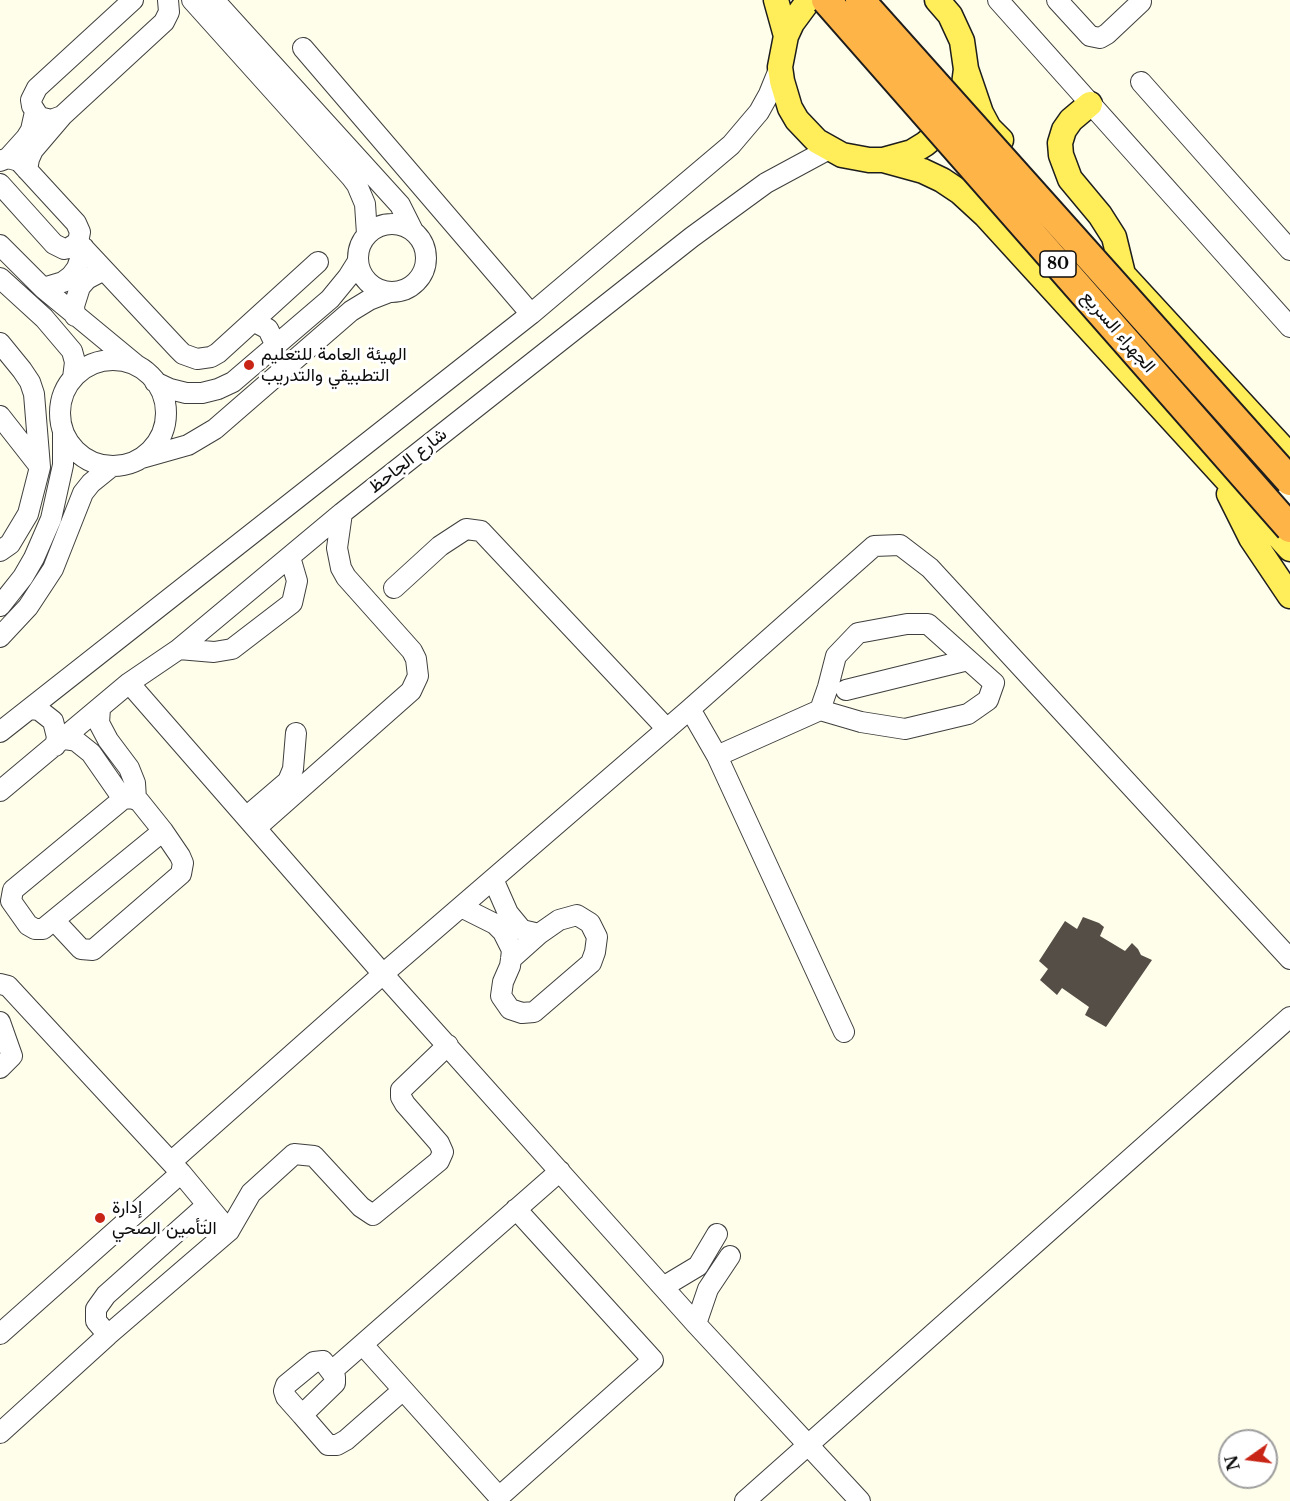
<!DOCTYPE html>
<meta charset="utf-8">
<style>
body{margin:0}
#map{position:relative;width:1290px;height:1501px;overflow:hidden;background:#fffeea;font-family:"Libre Baskerville",serif}
canvas{display:block}
.north{position:absolute;left:1218px;top:1429px;width:60px;height:60px;box-sizing:border-box;background:#fff;border:2px solid #9e9e9e;border-radius:50%;rotate:256deg;font-size:16px;font-weight:700;line-height:24px;text-align:center;color:#0c0c0c}
.north::after{content:'';display:block;margin:auto;width:21px;height:27px;background:#c92516;clip-path:polygon(50% 0,100% 100%,50% 72%,0 100%)}
</style>
<div id="map">
<canvas width="1290" height="1501"></canvas>
<div class="north">N</div>
</div>
<script>
const c = document.querySelector('canvas').getContext('2d');
c.lineJoin = 'round';
function fill(path, color) {
  c.fillStyle = color;
  c.fill(path, 'evenodd');
}
function poly(rows) {
  const path = new Path2D();
  for (const r of rows) {
    if (r.length === 3) {
      path.moveTo(r[0] + r[2], r[1]);
      path.arc(r[0], r[1], r[2], 0, 2 * Math.PI);
      continue;
    }
    path.moveTo(r[0], r[1]);
    for (let i = 2; i < r.length; i += 2) path.lineTo(r[i], r[i + 1]);
  }
  return path;
}
function trace(path, color, width, dash) {
  c.strokeStyle = color;
  c.lineWidth = width;
  c.lineCap = dash ? 'butt' : 'round';
  c.setLineDash(dash || []);
  c.stroke(path);
}
function drawText(font, color, halo, rows, align = 'center') {
  c.font = font + ' "Libre Baskerville",Vazirmatn,serif';
  c.lineWidth = 6;
  c.setLineDash([]);
  c.textBaseline = 'middle';
  c.strokeStyle = halo;
  c.fillStyle = color;
  for (const [text, x, y, turn = 0] of rows) {
    c.save();
    c.translate(x, y);
    c.rotate((+turn || 0) * Math.PI / 180);
    c.textAlign = isNaN(turn) ? turn : align;
    if (halo) c.strokeText(text, 0, 0);
    c.fillText(text, 0, 0);
    c.restore();
  }
}
fill(poly([
 [1083,917,1099,923,1104,927,1100,936,1125,951,1132,943,1138,949,1141,955,1152,960,1106,1027,1085,1015,1089,1007,1062,988,1057,995,1040,980,1048,969,1039,961,1065,921,1077,929]
]), '#554e47');
const minor = poly([
 [133,0,37,88,31,100,32,106,39,117,51,120,62,116,164,22,169,12,168,0],
 [192,0,351,177,357,185,365,204,367,234],
 [214,0,400,205,413,231],
 [998,0,1290,327],
 [1057,0,1090,36,1100,38,1107,34,1141,2],
 [303,48,531,314],
 [1141,82,1290,250],
 [8,158,26,138,31,130,35,112],
 [0,161,8,158,19,161,76,223,80,232,78,242,69,248,64,249,54,244,0,184],
 [27,170,29,159,33,150,62,116],
 [392,258,34],
 [78,242,178,349,183,354,197,359,211,357,218,353,318,262],
 [0,245,43,288,135,364],
 [0,278,44,318,72,351,75,362,73,378],
 [43,288,63,282,71,276,77,268,84,248],
 [75,316,74,306,80,287,87,279,104,270],
 [253,321,268,329,276,346],
 [0,343,22,370,30,382,34,394,40,467,28,514,10,544,0,551],
 [113,413,53],
 [155,382,170,389,186,393,202,393,218,389,233,382,330,299,348,277,358,261],
 [0,416,40,467],
 [142,458,188,445,215,429,351,311,369,300,387,293],
 [394,588,440,546,466,529,481,531,667,729],
 [0,606,23,577,34,558,51,519,63,465,63,431],
 [0,637,28,607,53,569,83,493,91,483,112,466],
 [179,649,214,652,232,649,292,603,297,581,290,557],
 [129,683,383,974,696,1324,860,1501],
 [846,690,968,660],
 [100,708,99,723,108,740,129,768,135,783,136,799],
 [30,709,39,710,53,721,57,737,55,746],
 [690,709,717,756,844,1032],
 [0,732,531,314,731,145,759,112,769,94,780,67],
 [64,739,76,741,91,753,123,799],
 [717,756,820,710,861,722,905,729,968,714,988,700,994,683,928,624,907,624,858,633,836,656,828,687,820,710],
 [0,791,129,683,179,649,342,513,692,237,766,183,829,149],
 [246,817,288,781,293,769,296,733],
 [256,828,411,691,418,676,416,659,412,651,346,577,341,568,337,548,342,513],
 [493,879,508,913,522,930,539,934],
 [461,907,495,924,503,932,512,950,511,959,510,966,503,982,501,996,510,1009,522,1013,534,1012,591,963,595,952,597,937,590,923,577,915,559,920,539,934,511,959],
 [54,920,81,949,93,950,181,874,183,863,180,856,163,831,139,801,131,798,123,799,13,890,11,901,28,925,35,929,43,929,163,831],
 [0,984,8,986,181,1173,229,1231],
 [0,1022,12,1056,0,1068],
 [171,1162,383,974,690,709,874,546,900,545,930,568,1290,959],
 [663,1287,698,1266,717,1234],
 [696,1324,708,1289,730,1256],
 [0,1334,181,1173],
 [108,1335,96,1321,96,1309,106,1295,207,1205],
 [363,1345,499,1497,653,1360,516,1209],
 [323,1361,335,1377,335,1383,302,1415,286,1397,284,1391,286,1385,314,1362,323,1361],
 [332,1371,560,1171],
 [302,1415,328,1445,337,1445,346,1440,403,1390],
 [0,1433,108,1335,229,1231,251,1193,294,1154,314,1156,361,1207,373,1215,439,1161,443,1152,439,1143,405,1104,401,1097,401,1090,448,1045],
 [745,1501,1290,1017]
]);
const major = poly([
 [776,0,786,36],
 [809,0,792,23,786,36,780,67,782,81,790,108,797,120,817,141,842,155,869,160,883,160,912,152,925,144,936,135,951,117],
 [937,0,950,15,962,41,966,69,964,85],
 [966,69,981,113,989,128,1001,140],
 [1090,104,1071,120,1064,130,1060,143,1061,155,1070,179,1100,215,1114,237,1123,274],
 [883,160,923,171,942,180,960,192,985,215,1290,549],
 [1117,268,1290,456],
 [1229,494,1251,538,1290,596]
]);
trace(minor, '#3f3f3f', 22);
trace(major, '#1d1d1d', 27);
trace(minor, '#fff', 20);
trace(major, '#ffed5a', 24);
const highwayBridge = poly([
 [826,0,1290,528],
 [860,0,1290,481]
]);
trace(highwayBridge, '#1d1d1d', 32, []);
trace(highwayBridge, '#ffb448', 28);
for (const [x, y, r, color] of [
 [249,365,6,"#c92516"],
 [100,1218,6,"#c92516"]
]) {
  const dot = new Path2D();
  dot.arc(x, y, r, 0, 2 * Math.PI);
  c.fillStyle = color;
  c.fill(dot);
  trace(dot, '#fff', 2);
}
for (const [x, y, w] of [
 [1058,264,36]
]) {
  const box = new Path2D();
  box.roundRect(x - w / 2, y - 13, w, 26, 4.5);
  c.fillStyle = '#fff';
  c.fill(box);
  trace(box, '#0c0c0c', 1.5);
}
drawText('bold 16px', '#0c0c0c', null, [
 ["80",1058,264]
]);
drawText('18px', '#0c0c0c', '#fff', [
 ["الجهراء السريع",1118,332,49],
 ["شارع الجاحظ",408,461,-38]
]);
drawText('18px', '#0c0c0c', '#fff', [
 ["الهيئة العامة للتعليم",261,355],
 ["التطبيقي والتدريب",261,376],
 ["إدارة",112,1208],
 ["التأمين الصحي",112,1229]
], 'left');
</script>
